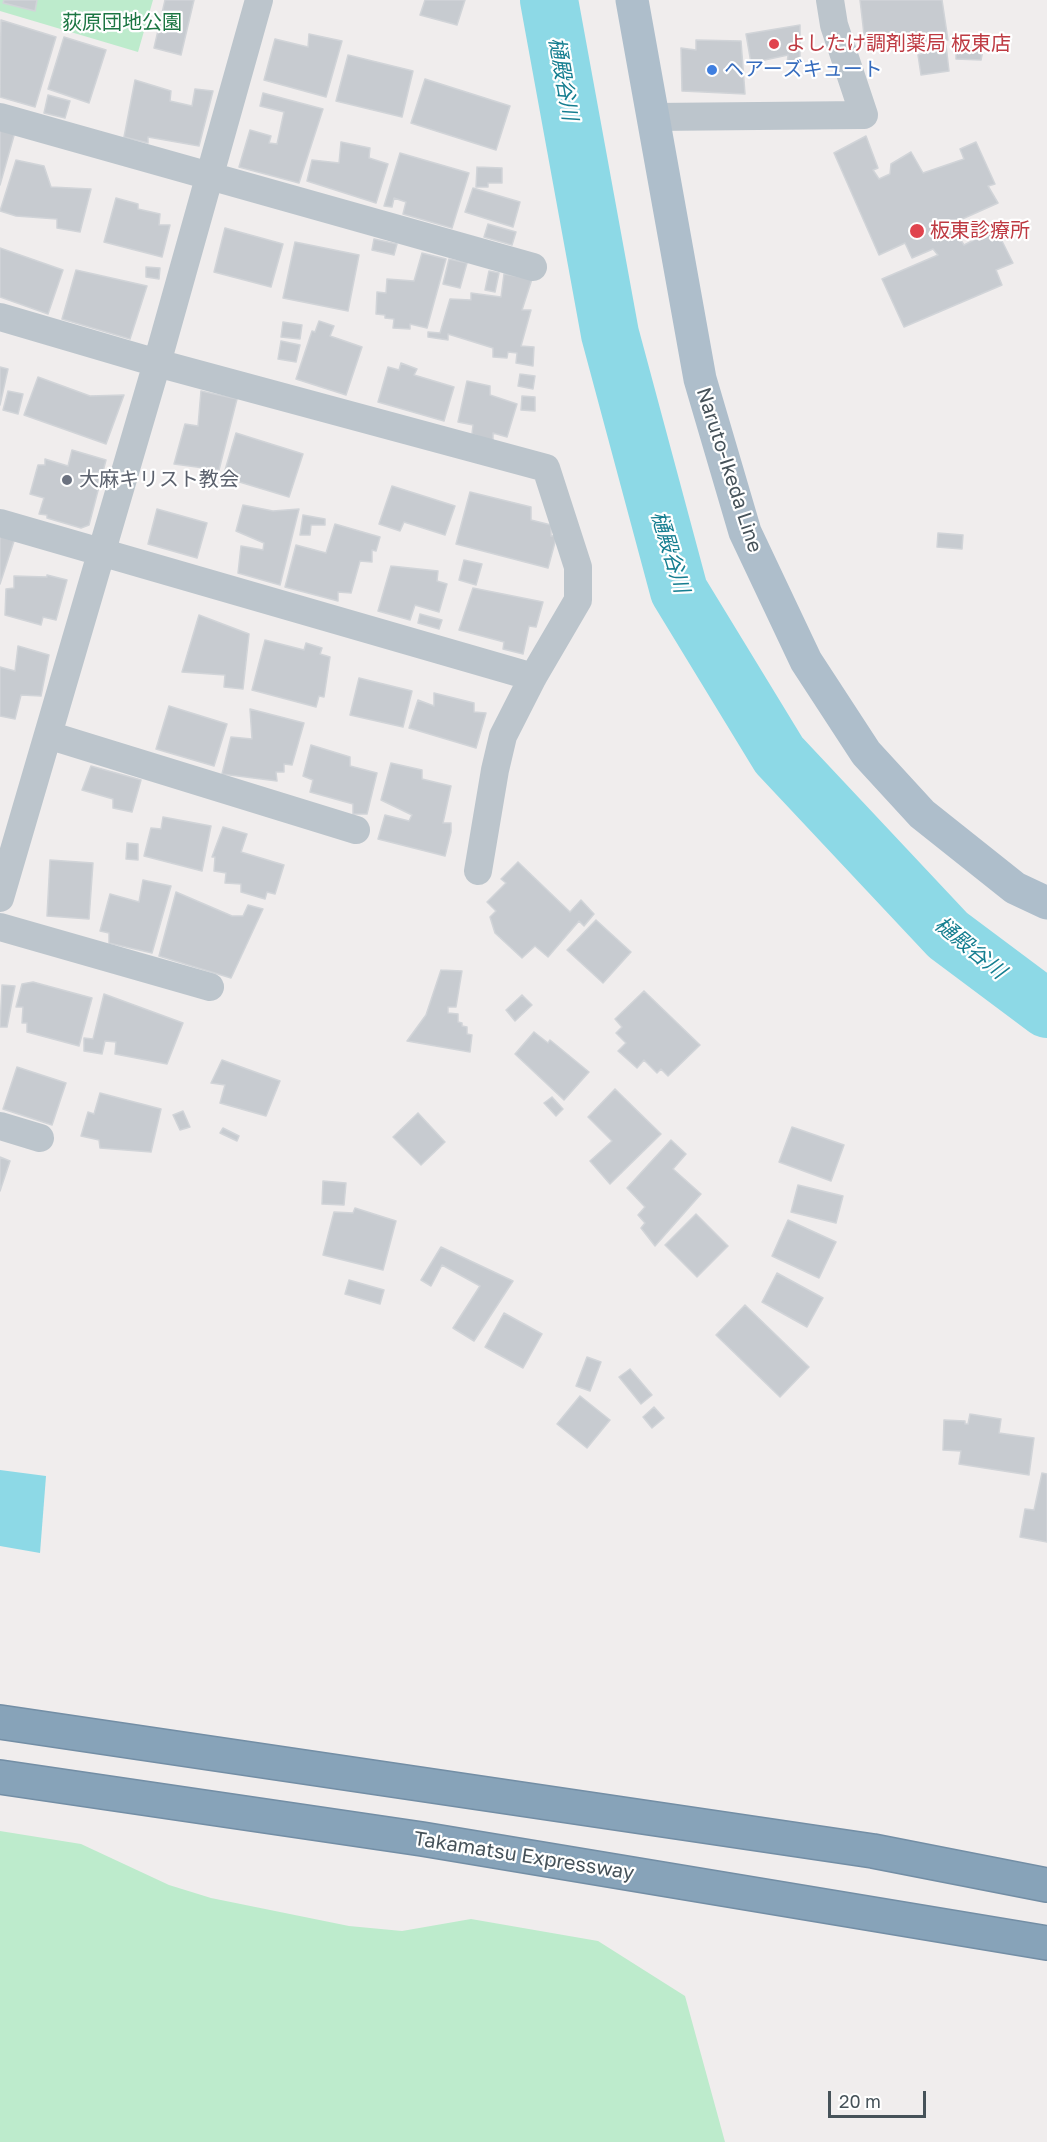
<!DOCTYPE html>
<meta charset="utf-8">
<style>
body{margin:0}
#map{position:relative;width:1047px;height:2142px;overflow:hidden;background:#f0eded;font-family:"Golos Text",sans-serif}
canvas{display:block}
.scale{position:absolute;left:828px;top:2091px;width:98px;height:27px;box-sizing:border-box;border:3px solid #465259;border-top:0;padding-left:8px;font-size:18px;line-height:21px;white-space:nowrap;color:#465259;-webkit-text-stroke:4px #fff;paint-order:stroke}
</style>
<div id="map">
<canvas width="1047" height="2142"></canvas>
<div class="scale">20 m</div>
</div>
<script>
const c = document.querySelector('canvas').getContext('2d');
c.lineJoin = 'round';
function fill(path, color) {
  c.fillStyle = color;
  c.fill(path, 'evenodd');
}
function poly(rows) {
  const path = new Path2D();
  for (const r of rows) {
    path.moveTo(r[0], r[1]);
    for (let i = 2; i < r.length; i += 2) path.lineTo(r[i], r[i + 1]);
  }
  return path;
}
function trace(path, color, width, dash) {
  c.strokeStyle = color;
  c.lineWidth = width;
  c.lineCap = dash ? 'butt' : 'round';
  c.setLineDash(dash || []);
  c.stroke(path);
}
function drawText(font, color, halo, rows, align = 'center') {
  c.font = font + ' "Golos Text","Noto Sans JP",sans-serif';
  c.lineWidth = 4.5;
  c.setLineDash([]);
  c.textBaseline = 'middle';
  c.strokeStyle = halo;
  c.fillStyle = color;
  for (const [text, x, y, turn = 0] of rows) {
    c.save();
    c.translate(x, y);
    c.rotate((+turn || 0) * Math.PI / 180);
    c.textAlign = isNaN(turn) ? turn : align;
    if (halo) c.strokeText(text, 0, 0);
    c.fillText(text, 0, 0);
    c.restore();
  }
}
fill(poly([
 [0,0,153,0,138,52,0,11],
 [0,1831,81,1844,169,1885,211,1898,349,1926,402,1931,471,1919,598,1941,685,1996,725,2142,0,2142]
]), '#bdebcc');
fill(poly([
 [0,1470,46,1476,40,1553,0,1546]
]), '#8dd9e6');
trace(poly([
 [549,0,610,334,679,591,779,755,948,935,1047,1009]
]), '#8dd9e6', 58);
const building = poly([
 [4,0,37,0,35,11,3,3,4,0],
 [165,0,194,0,181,55,154,48,165,0],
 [425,0,465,0,457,25,420,15,425,0],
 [860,0,942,0,948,40,866,52,860,0],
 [1,20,56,37,35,107,0,97,1,20],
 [800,25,800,63,787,65,788,55,751,63,746,34,800,25],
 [309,34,342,41,326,97,264,80,275,39,308,47,309,34],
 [64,37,106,50,89,103,48,89,64,37],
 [696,40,741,41,745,94,682,91,681,48,696,50,696,40],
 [946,45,949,71,921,75,918,55,946,45],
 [956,49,983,50,981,60,956,59,956,49],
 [348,55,413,71,402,117,336,101,348,55],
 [425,79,510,106,496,150,411,123,425,79],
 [135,80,171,91,170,101,192,106,195,89,213,91,199,146,148,137,148,143,124,137,135,80],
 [263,93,323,109,299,183,239,167,250,130,271,136,269,143,277,144,284,112,260,106,263,93],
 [48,95,70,101,65,118,44,113,48,95],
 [0,129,15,132,0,185,0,129],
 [866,136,878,168,873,170,879,179,890,174,891,164,911,152,923,173,964,159,960,149,976,142,995,184,988,186,998,203,960,220,967,234,959,237,964,245,996,229,1013,263,996,270,1002,285,904,327,882,279,938,255,933,249,912,258,905,243,879,255,834,153,866,136],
 [341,142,370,148,369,158,388,164,376,203,307,181,312,160,339,163,341,142],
 [400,153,469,173,452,228,403,214,406,202,394,198,392,207,384,206,400,153],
 [16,160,44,166,51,187,91,189,80,232,57,228,57,219,16,216,0,211,16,160],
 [477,167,502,168,502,183,488,183,488,187,476,187,477,167],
 [473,188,520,202,513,227,465,212,473,188],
 [116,198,138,204,138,209,160,214,159,225,170,225,162,257,104,242,116,198],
 [488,224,516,232,512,245,484,237,488,224],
 [225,228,283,244,271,287,214,272,225,228],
 [374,239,397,244,394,255,372,250,374,239],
 [295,242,359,255,348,311,283,298,295,242],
 [0,248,63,270,48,314,0,297,0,248],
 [422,253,446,259,427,328,410,324,410,329,393,328,394,319,385,318,385,315,376,314,377,292,386,293,387,279,414,281,422,253],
 [449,259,467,263,460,288,443,284,449,259],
 [146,267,160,268,159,279,146,277,146,267],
 [76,270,147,286,130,339,62,319,76,270],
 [489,271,499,273,495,292,485,290,489,271],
 [504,274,532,279,522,310,531,310,521,346,534,347,533,366,516,363,517,353,508,352,507,358,493,357,493,348,448,334,448,340,428,337,428,332,440,333,450,299,471,300,471,293,501,297,504,274],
 [319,321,334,326,330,336,362,347,346,395,296,379,312,331,315,332,319,321],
 [283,322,302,325,300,339,281,337,283,322],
 [281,341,300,345,296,362,278,359,281,341],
 [401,363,417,369,414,375,454,387,444,421,378,402,388,367,399,370,401,363],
 [0,367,8,369,0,405,0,367],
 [520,374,535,376,533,389,518,386,520,374],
 [38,377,90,396,124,395,106,444,24,415,38,377],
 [467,381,490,386,490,395,517,404,507,437,493,433,493,442,472,434,473,425,458,422,467,381],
 [8,391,23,394,18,414,3,410,8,391],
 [201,391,237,399,219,470,174,464,185,424,198,426,201,391],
 [522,396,535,397,535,411,521,410,522,396],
 [236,433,303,454,289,497,223,477,236,433],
 [72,450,106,460,89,525,81,528,47,518,47,515,39,514,44,498,30,494,38,465,45,465,45,459,68,466,72,450],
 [392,486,455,506,445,535,404,522,400,531,379,524,392,486],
 [470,492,531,507,531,520,551,525,551,536,557,535,548,568,456,544,470,492],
 [243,505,273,511,299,509,280,585,238,573,241,546,263,550,264,543,236,531,243,505],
 [157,509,207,523,197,558,148,544,157,509],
 [303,515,325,519,325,525,311,525,310,535,300,535,303,515],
 [335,524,380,537,376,551,372,550,372,562,360,561,351,593,338,592,338,601,285,587,296,545,326,553,335,524],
 [0,533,15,538,0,584,0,533],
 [938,533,963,535,962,549,937,547,938,533],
 [464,560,482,564,476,585,459,580,464,560],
 [391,566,438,571,437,581,447,584,439,612,415,605,410,620,378,611,391,566],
 [47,575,67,580,56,620,43,617,41,625,5,615,6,589,14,588,14,576,47,577,47,575],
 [473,588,543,602,536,627,529,626,523,654,503,649,504,642,459,630,473,588],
 [420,614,442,620,439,629,418,623,420,614],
 [199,615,249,634,243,689,224,687,225,675,182,672,199,615],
 [265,640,304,650,306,643,322,648,320,654,330,657,324,697,319,696,316,707,252,690,265,640],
 [18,646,49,655,41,696,21,695,15,719,0,716,0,667,15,671,18,646],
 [359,678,412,691,403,727,350,715,359,678],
 [434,693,474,703,474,712,486,713,476,748,409,728,418,700,434,706,434,693],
 [169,706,227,724,214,766,156,749,169,706],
 [250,709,304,723,292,765,284,764,284,772,276,772,277,781,222,774,231,737,252,739,250,709],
 [311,745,350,757,350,766,377,773,367,814,353,814,353,804,310,792,313,780,303,776,311,745],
 [391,763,422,770,422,779,451,786,443,823,451,823,451,832,445,856,378,839,385,815,409,821,412,815,381,800,391,763],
 [91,766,141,780,132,812,113,808,113,799,82,790,91,766],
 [163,817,211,826,202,871,144,856,151,828,161,829,163,817],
 [223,827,247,834,241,852,284,865,275,894,267,892,265,899,241,892,241,884,225,883,226,873,214,871,215,857,212,857,223,827],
 [127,843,138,844,138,860,126,859,127,843],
 [50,860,93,863,89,919,47,916,50,860],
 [518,862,570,912,581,900,594,914,584,926,579,921,548,957,535,946,522,958,495,933,490,917,496,911,487,902,506,883,501,879,518,862],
 [143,880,171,886,152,953,109,943,109,933,100,931,110,894,139,902,143,880],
 [176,892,232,916,243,916,248,905,263,909,231,978,159,956,176,892],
 [596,920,631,952,603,983,567,950,596,920],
 [441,970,462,971,456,1007,448,1007,448,1013,458,1014,458,1022,462,1023,462,1026,467,1027,467,1034,472,1035,470,1052,407,1041,426,1015,441,970],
 [33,982,92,998,79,1046,27,1032,27,1023,22,1023,23,1007,16,1007,22,984,33,982],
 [2,985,15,986,7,1027,0,1027,2,985],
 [644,991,700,1045,668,1076,661,1069,657,1073,644,1060,637,1068,618,1051,626,1043,616,1033,622,1027,615,1019,644,991],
 [104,994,183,1023,167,1064,115,1054,116,1042,105,1041,102,1054,84,1051,84,1038,93,1039,104,994],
 [522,995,532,1005,515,1021,506,1010,522,995],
 [534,1032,548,1043,550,1040,589,1072,564,1100,515,1054,534,1032],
 [222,1060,280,1081,266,1116,220,1103,225,1085,211,1083,222,1060],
 [17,1067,66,1083,52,1125,3,1109,17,1067],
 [615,1089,661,1134,610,1184,590,1161,612,1141,588,1117,615,1089],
 [100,1093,161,1109,151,1152,100,1148,99,1140,81,1136,88,1112,94,1114,100,1093],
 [552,1097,563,1109,556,1116,544,1103,552,1097],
 [183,1111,190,1127,180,1130,173,1115,183,1111],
 [418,1113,445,1142,421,1165,393,1137,418,1113],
 [792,1127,844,1145,831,1181,779,1162,792,1127],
 [223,1128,239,1136,237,1141,220,1133,223,1128],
 [671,1140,686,1154,673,1169,701,1194,655,1246,641,1228,645,1223,638,1215,645,1207,627,1188,671,1140],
 [0,1157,10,1161,0,1191,0,1157],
 [323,1181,346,1183,344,1205,322,1204,323,1181],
 [798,1185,843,1196,836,1223,791,1212,798,1185],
 [355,1208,396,1221,383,1270,323,1255,334,1212,353,1213,355,1208],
 [696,1214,728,1246,697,1277,665,1245,696,1214],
 [788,1220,836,1242,819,1278,772,1256,788,1220],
 [441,1247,513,1281,474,1341,453,1328,480,1286,442,1265,431,1286,421,1280,441,1247],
 [777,1273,823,1298,807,1327,762,1302,777,1273],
 [349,1280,384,1290,380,1304,345,1294,349,1280],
 [745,1305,809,1367,780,1397,716,1335,745,1305],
 [504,1313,542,1334,523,1368,485,1347,504,1313],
 [587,1357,601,1362,590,1391,576,1386,587,1357],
 [630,1369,652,1395,641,1404,619,1377,630,1369],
 [580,1396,610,1420,587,1448,557,1424,580,1396],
 [654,1407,664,1418,652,1428,643,1417,654,1407],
 [970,1414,1001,1419,999,1433,1034,1438,1029,1475,959,1464,961,1451,943,1450,944,1420,965,1421,965,1424,968,1424,970,1414],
 [1042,1473,1047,1474,1047,1542,1020,1537,1025,1509,1034,1510,1042,1473]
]);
fill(building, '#c7cbd0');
trace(building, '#d1d4d8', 1.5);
const motorway = poly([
 [0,1722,873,1851,1047,1885],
 [0,1777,422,1839,1047,1943]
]);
trace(motorway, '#738ea5', 36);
trace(poly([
 [0,117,533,267],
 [653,117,864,115,834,25,830,0],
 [0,317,157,363,546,468,578,567,578,600,533,677,503,736,495,770,478,871],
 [0,523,533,677],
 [48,735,356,830],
 [0,898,157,363,259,0],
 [0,927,210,987],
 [0,1126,40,1138]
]), '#bcc5cc', 28);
trace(poly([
 [632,0,700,379,745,532,806,661,866,753,922,814,1015,888,1047,903]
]), '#aebecb', 33);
trace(motorway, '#87a3b9', 33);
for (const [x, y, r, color] of [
 [774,44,6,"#e0444e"],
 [712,70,6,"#3f7fe0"],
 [917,231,8,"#e0444e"],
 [67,480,6,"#6b7280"]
]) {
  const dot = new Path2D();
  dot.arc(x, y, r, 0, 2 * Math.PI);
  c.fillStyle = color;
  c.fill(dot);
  trace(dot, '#fff', 2);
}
drawText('20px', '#1c7643', '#fff', [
 ["荻原団地公園",122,23]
]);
drawText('20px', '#be3a42', '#fff', [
 ["よしたけ調剤薬局 板東店",786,44],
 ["板東診療所",930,231]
], 'left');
drawText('20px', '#366cbe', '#fff', [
 ["ヘアーズキュート",724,70]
], 'left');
drawText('20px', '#465259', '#fff', [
 ["Naruto-Ikeda Line",729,470,72],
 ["Takamatsu Expressway",524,1856,9]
]);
drawText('20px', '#5b616d', '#fff', [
 ["大麻キリスト教会",79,480]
], 'left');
drawText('italic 21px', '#157e90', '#fff', [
 ["樋殿谷川",563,79,80],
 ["樋殿谷川",670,552,73],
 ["樋殿谷川",970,948,39]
]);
</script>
